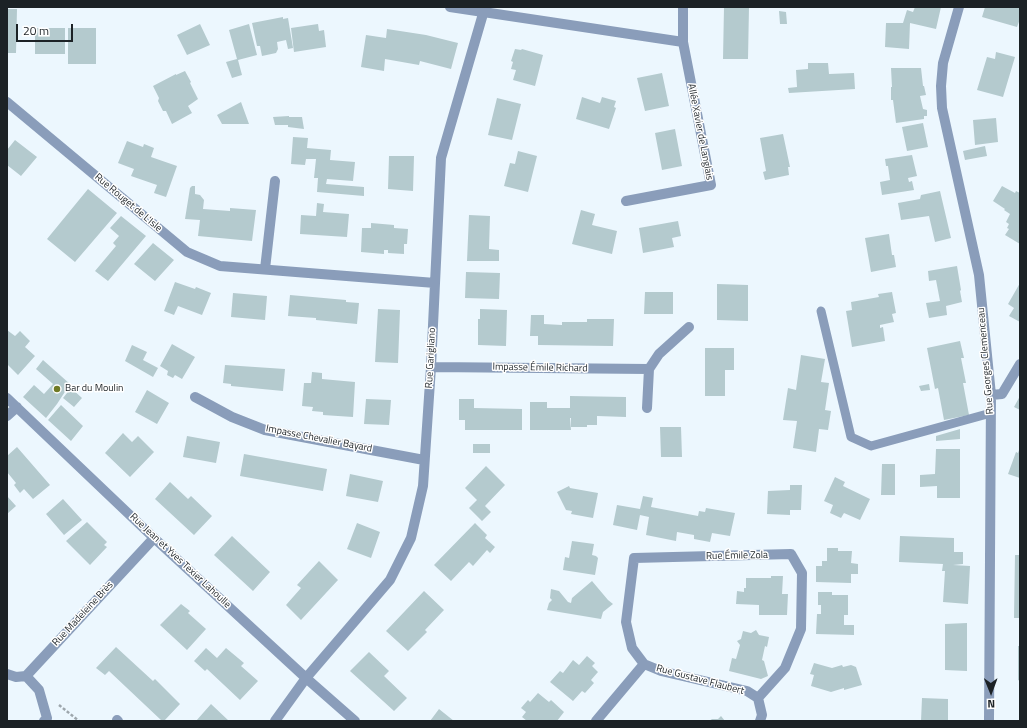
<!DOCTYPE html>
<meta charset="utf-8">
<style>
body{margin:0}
#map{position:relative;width:1027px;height:728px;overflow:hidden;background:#ecf7fe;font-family:"Titillium Web",sans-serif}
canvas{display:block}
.frame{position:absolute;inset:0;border:8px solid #1c2226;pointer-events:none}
.north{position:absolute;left:971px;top:672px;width:40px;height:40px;-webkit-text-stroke:3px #fff;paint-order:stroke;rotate:179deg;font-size:11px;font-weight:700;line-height:16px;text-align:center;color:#1c2226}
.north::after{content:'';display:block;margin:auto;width:14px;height:18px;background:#1c2226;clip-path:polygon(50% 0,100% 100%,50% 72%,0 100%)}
.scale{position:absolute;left:16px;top:24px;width:57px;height:18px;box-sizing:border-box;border:2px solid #1c2226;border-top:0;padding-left:5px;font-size:12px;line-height:14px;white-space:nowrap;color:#1c2226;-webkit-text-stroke:3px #fff;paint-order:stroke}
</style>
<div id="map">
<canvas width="1027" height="728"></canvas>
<div class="frame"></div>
<div class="north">N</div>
<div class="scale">20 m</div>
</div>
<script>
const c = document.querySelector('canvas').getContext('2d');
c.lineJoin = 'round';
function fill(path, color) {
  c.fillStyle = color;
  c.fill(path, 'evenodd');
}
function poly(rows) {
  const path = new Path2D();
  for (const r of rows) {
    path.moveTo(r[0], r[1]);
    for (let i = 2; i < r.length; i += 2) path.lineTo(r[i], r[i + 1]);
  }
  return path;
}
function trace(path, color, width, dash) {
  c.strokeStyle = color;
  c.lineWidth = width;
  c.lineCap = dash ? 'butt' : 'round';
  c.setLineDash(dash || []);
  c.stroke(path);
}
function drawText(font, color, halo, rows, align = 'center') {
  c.font = font + ' "Titillium Web",sans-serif';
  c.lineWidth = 3;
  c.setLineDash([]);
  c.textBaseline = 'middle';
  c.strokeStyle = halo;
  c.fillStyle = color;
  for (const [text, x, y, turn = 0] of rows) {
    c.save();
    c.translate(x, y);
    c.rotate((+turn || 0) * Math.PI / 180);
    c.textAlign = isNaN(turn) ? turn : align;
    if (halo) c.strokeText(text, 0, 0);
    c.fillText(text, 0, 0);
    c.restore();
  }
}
fill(poly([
 [724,7,749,7,748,59,723,59],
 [915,7,941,7,936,29,910,23,909,49,885,47,886,23,903,23,907,10,913,12],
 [985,7,1020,7,1020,19,1017,27,982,17],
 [7,9,17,9,16,53,7,53],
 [779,11,786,12,787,24,780,24],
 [283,17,283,19,288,18,293,48,288,49,286,40,277,42,278,49,276,53,262,56,260,46,257,46,252,23],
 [200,24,210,45,187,55,177,35],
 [249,24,257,55,238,60,242,75,232,78,226,62,237,59,229,30],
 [318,24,319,31,324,30,326,47,294,52,291,28],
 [35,28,65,28,65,54,35,54],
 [68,28,96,28,96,64,68,64],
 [387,29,426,35,458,43,451,69,420,61,419,65,385,59,384,71,361,67,366,35,386,38],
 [515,49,521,50,522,49,543,55,535,86,513,80,516,70,511,69,513,62,511,61],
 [996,52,1015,57,1003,97,977,90,987,57,995,59],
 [808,63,828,63,829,74,854,73,855,89,789,93,788,88,797,87,796,70,808,69],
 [891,68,921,68,923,86,924,86,926,95,920,96,923,109,927,110,927,116,924,116,924,119,896,123,893,100,891,100,891,87,892,87],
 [185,71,191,82,190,83,198,99,188,106,192,113,172,124,166,111,163,111,158,101,159,98,153,86,176,74,176,75],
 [662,73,669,106,645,111,637,78],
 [582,97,600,103,602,97,616,101,614,107,616,108,609,129,576,119],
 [497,98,521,104,512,140,488,135],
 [241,102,249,124,222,124,217,115],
 [289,116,289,117,302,117,304,129,288,127,288,125,275,125,273,117],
 [996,118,998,142,975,145,973,120],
 [923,123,928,147,907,151,902,127],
 [675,129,682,166,662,170,655,133],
 [783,134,790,167,788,167,789,175,765,180,763,172,766,171,760,138],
 [293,137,308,138,307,148,331,150,330,160,355,162,353,181,327,179,326,184,364,187,364,196,317,192,318,178,314,178,316,159,306,159,305,165,291,164],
 [15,140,37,157,21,176,7,165,7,150],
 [127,141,143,147,144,144,154,148,151,157,177,166,166,197,154,193,157,185,131,176,134,169,118,163],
 [985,146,987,156,965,160,963,151],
 [518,151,537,156,528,192,504,186,510,163,515,164],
 [912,155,917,176,908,178,909,182,912,181,914,190,882,195,880,182,890,180,888,166,886,166,885,159],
 [389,156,414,156,413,191,388,189],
 [192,186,195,186,195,194,200,195,204,200,203,209,230,211,230,208,256,210,252,241,198,236,200,220,185,219,190,188],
 [1002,186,1015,193,1016,191,1020,193,1020,244,1005,235,1009,229,1007,228,1009,224,1006,222,1010,214,1004,210,1005,209,993,201],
 [88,189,117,213,75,262,47,239],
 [940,191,951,238,935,242,929,216,901,220,898,203,920,199,921,195],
 [317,203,324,204,323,212,349,214,347,237,300,234,301,215,316,216],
 [581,210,595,214,592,225,617,231,612,254,572,244],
 [469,215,490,216,489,249,499,250,499,261,467,261],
 [121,216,146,236,108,281,95,271,116,246,113,243,119,236,110,228],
 [678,221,681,236,672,238,674,247,643,253,639,228],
 [371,223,394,225,394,228,408,229,407,244,404,244,404,254,388,253,388,250,384,250,384,254,361,252,362,228,371,228],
 [889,234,892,255,894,255,896,267,871,272,865,238],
 [153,243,174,260,155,281,134,264],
 [957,266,961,290,960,291,962,302,946,306,947,315,929,318,926,303,940,301,936,280,929,281,928,271],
 [466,272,500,273,499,299,465,298],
 [175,282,195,289,196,287,211,293,202,315,178,306,174,315,164,311],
 [1020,283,1020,322,1009,316,1014,308,1008,304],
 [717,284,748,285,748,321,717,320],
 [645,292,673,292,673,314,644,314],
 [892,292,896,313,892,314,894,322,880,325,880,328,883,327,885,341,852,347,846,311,852,310,851,302,879,297,878,294],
 [233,293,267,296,265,320,231,317],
 [290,295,346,300,346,302,359,303,357,324,316,320,316,318,288,316],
 [378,309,400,310,398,363,375,362],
 [480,309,507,310,506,346,478,345,478,319,480,319],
 [531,315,544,315,544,324,562,325,562,322,587,322,587,319,614,319,613,346,538,345,538,336,530,336],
 [7,330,15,336,20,331,30,341,25,347,35,356,18,375,7,364],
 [960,341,964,358,961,358,966,383,963,383,969,415,944,420,938,388,935,389,927,348],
 [172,344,195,357,182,379,175,375,173,378,167,375,168,371,160,366],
 [132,345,147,352,143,360,158,368,153,377,125,361],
 [705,348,734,348,734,370,725,370,725,396,705,396],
 [801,355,825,359,821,382,829,383,825,410,831,411,828,430,819,429,816,452,793,448,797,421,783,420,788,388,796,390],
 [43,360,70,384,57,404,46,418,23,397,34,385,44,394,53,384,36,369],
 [225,365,285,369,283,391,231,386,231,384,223,383],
 [312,372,322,373,322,379,355,382,353,417,323,415,323,412,312,411,313,407,302,406,304,383,311,383],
 [929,384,930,390,921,391,919,386],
 [71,388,82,398,74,407,63,398],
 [147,390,169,403,157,424,135,412],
 [570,396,626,397,626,417,597,416,597,425,587,425,587,427,571,427,571,418,570,418,571,430,530,430,530,402,547,402,547,408,570,408],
 [1020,396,1020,410,1014,407],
 [366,399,391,400,389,425,364,424],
 [459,399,474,399,474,408,522,409,522,430,465,430,465,420,459,420],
 [61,405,83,426,71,441,48,420],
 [660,427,681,427,682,457,661,457],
 [960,429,960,439,936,441,936,436],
 [123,433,132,442,138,436,154,452,130,477,105,453],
 [187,436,220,442,216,463,183,457],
 [473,444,490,444,490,453,473,453],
 [17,447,50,485,33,499,24,489,20,493,14,485,16,483,7,472,7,456],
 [1020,447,1020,478,1008,474,1016,452,1018,453],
 [936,449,960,449,960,498,937,498,937,486,920,487,920,475,935,474],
 [244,454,327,469,323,491,240,476],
 [882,464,895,464,895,495,881,495],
 [486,466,505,485,485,506,491,512,482,521,469,508,477,500,465,488],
 [350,474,383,481,378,502,346,496],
 [835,477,845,482,843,486,870,499,860,520,844,513,841,518,830,513,833,505,824,501],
 [170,482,188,499,191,496,212,516,194,535,155,499],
 [790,485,802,485,801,510,790,510,790,515,767,514,768,491,790,490],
 [569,486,570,488,598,493,593,518,571,514,572,511,566,510,557,492],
 [7,496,16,506,7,514],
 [643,496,653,498,651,507,698,516,699,511,705,512,706,508,735,513,730,536,712,533,710,542,694,539,694,535,677,532,676,541,646,535,649,517,640,515,637,530,613,525,617,505,640,509],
 [63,499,82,520,64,535,46,514],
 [87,522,107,542,104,545,107,547,90,565,66,541],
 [357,523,380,532,371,558,347,549],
 [475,523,487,535,485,538,495,547,490,553,487,550,473,566,469,562,451,581,434,565],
 [232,536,270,572,253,591,214,555],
 [900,536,954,538,954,552,963,552,963,564,953,565,970,566,968,604,943,602,945,571,942,571,943,564,899,562],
 [572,541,594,544,592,555,596,556,598,558,595,575,563,570,565,557,569,558],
 [827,548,838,548,838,551,852,551,851,563,858,564,858,574,851,574,851,583,816,582,816,566,822,566,822,561,827,561],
 [1015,555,1020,555,1020,618,1014,618],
 [319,561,338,580,301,620,286,605,301,588,297,585],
 [771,576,783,576,782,594,788,594,787,615,759,615,759,605,736,604,737,591,744,592,744,588,746,588,746,578,771,578],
 [592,581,608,600,613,604,603,612,601,619,547,610,549,603,552,600,550,598,551,589,559,591,568,602,571,603,572,598],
 [424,591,444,610,425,630,427,632,408,651,386,631],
 [818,592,832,592,832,595,848,595,848,615,844,615,844,625,854,625,854,635,816,634,817,614,821,614,821,605,818,605],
 [181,604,190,611,188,613,206,629,187,650,160,625],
 [967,623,967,671,945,670,945,624],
 [756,630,759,635,769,637,767,647,765,646,762,660,764,661,768,676,761,679,729,671,732,658,736,659,740,645,737,641,741,639,743,631,751,633],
 [1018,646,1020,646,1020,681,1018,680],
 [116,647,153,681,155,679,180,704,164,721,162,721,109,671,105,675,96,668],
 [206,648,217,658,226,648,244,663,241,666,258,681,240,700,207,669,205,671,194,661],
 [369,652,389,671,384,676,407,698,394,711,350,671],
 [587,656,595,663,592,666,598,672,591,680,594,683,585,693,582,691,573,701,550,682,560,671,563,673,573,660,579,665],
 [814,663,832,668,842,665,843,667,851,665,856,667,862,685,844,690,844,688,831,692,811,686,814,675,810,674],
 [538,693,549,702,551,700,564,712,557,721,527,721,522,717,526,712,521,708,528,700,530,702],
 [922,698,948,699,948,721,921,721],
 [211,704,229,721,196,721],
 [439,709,454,721,430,721],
 [721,716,725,721,709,721,712,719,718,719]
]), '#b4cace');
trace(poly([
 [59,705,79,721]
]), '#9da6ac', 2.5, [3, 2]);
trace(poly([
 [821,311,851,437,871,446,991,413]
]), '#8a9dba', 9);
trace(poly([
 [450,7,683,42,711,185,626,201],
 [683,7,683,42],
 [959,7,943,63,941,86,942,108,979,275,991,395,989,721],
 [7,102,187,252,220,266,435,283],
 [265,269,275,181],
 [431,367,649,369],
 [991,395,1002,394,1020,364],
 [195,397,232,417,265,430,424,460],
 [7,398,154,538,306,678,355,721],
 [647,408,649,369,659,354,689,327],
 [7,416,17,407],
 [644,664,632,648,626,622,634,558,791,554,802,573,801,629,785,668,758,698],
 [7,674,16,677,26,676,154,538],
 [26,676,39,690,47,718,44,721],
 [117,720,118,721],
 [275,721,306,678,390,580,411,538,423,486,431,367,441,158,485,7],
 [596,721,644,664,661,671,747,691,758,698,762,715,760,721]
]), '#8a9dba', 10);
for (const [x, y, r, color] of [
 [57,389,4,"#707a25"]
]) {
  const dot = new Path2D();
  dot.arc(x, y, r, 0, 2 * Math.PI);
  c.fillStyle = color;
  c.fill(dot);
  trace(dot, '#fff', 1.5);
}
drawText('10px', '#1c2226', '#fff', [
 ["Allée Xavier de Langlais",700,132,79],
 ["Rue Rouget de L'Isle",128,203,40],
 ["Rue Garigliano",431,358,-87],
 ["Rue Georges Clemenceau",986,361,-95],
 ["Impasse Émile Richard",540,368,1],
 ["Impasse Chevalier Bayard",319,439,11],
 ["Rue Émile Zola",737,556,-1],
 ["Rue Jean et Yves Texier Lahoulle",180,561,43],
 ["Rue Madeleine Brès",83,614,-47],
 ["Rue Gustave Flaubert",700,680,15]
]);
drawText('10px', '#1c2226', '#fff', [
 ["Bar du Moulin",65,389]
], 'left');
</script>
